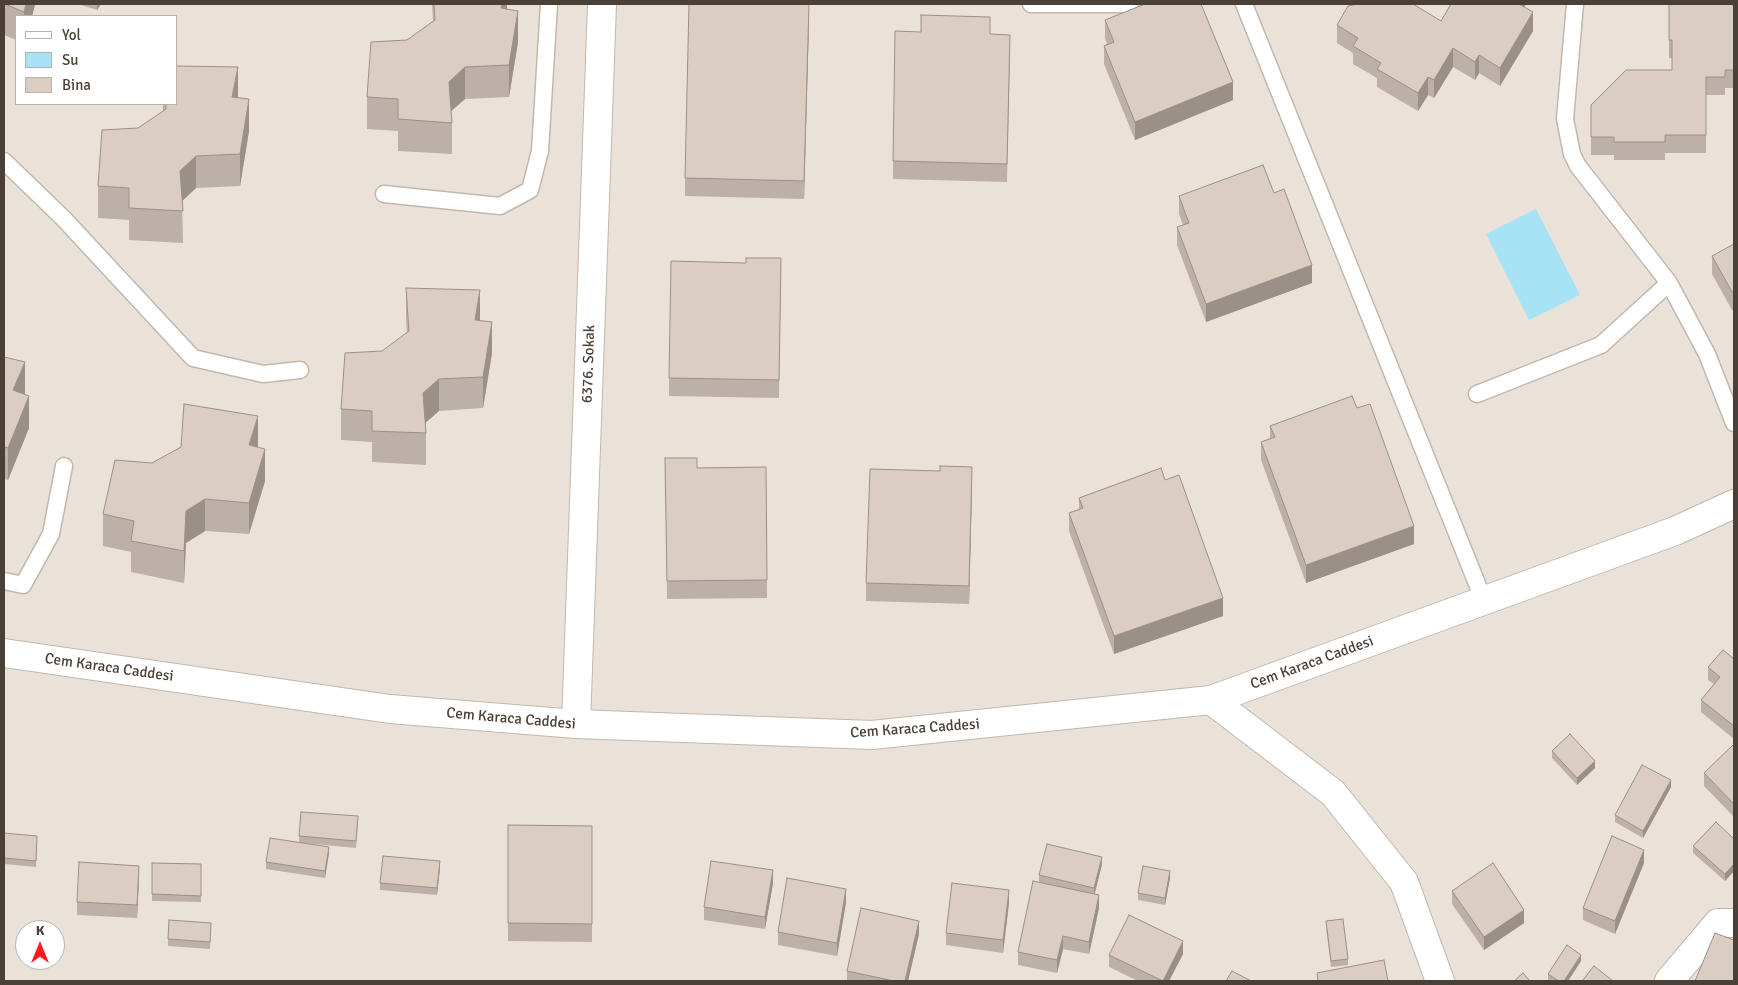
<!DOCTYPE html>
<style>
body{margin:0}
#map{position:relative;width:1738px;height:985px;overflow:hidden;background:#f6f1eb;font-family:Signika,sans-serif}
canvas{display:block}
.frame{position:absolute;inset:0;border:5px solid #4b4038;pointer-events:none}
.legend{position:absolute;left:15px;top:15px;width:162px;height:90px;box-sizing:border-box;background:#fff;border:1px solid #b7b3af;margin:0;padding:6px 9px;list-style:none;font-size:15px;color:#4b4038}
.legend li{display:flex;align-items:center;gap:10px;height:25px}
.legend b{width:25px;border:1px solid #b7b3af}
.north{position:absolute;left:15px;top:920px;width:50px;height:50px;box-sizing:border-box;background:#fff;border:1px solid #b7b3af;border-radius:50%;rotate:0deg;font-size:14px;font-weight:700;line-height:20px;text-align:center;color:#4b4038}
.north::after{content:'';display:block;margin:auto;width:18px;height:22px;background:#ff1920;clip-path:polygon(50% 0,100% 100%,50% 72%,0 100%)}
</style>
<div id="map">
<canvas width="1738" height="985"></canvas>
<div class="frame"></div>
<ul class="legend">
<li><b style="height:6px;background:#fff"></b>Yol</li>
<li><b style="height:14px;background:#a6e3f4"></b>Su</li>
<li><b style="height:14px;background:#dccdc3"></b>Bina</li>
</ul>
<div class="north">K</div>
</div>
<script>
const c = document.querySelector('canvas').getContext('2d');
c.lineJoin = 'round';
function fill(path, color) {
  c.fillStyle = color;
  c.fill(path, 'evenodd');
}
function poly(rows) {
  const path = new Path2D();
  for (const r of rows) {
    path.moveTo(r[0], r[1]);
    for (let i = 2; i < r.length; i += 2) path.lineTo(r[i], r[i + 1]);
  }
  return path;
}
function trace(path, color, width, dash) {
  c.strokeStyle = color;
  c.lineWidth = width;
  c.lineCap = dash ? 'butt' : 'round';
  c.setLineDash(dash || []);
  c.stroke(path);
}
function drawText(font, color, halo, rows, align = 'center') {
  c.font = font + ' Signika,sans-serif';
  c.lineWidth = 5;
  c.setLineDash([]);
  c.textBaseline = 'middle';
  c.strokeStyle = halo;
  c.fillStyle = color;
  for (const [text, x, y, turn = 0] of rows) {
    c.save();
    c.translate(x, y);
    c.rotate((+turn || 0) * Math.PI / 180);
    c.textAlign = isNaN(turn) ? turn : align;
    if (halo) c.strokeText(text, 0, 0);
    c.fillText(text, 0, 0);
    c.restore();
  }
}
fill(poly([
 [4,4,1734,4,1734,981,4,981],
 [16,16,176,16,176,104,16,104],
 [25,930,55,930,55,960,25,960]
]), '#eae2d9');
fill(poly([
 [1536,209,1580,295,1529,320,1486,234]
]), '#a6e3f4');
const service = poly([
 [1031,4,1130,4],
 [1244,4,1484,601],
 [1575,4,1565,119,1572,154,1578,166,1669,283,1707,354,1734,423],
 [4,161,64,219,193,358,263,374,300,370],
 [384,194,500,206,530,190,540,151,549,4],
 [1477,394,1601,345,1669,283],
 [4,581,23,585,51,534,64,466]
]);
const minor = poly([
 [1211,700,1333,793,1404,882,1440,981],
 [576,724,602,4],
 [1669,981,1718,923,1734,923]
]);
const tertiary = poly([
 [4,653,390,709,576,724,872,735,1211,700,1675,531,1734,504]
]);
trace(service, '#c2b7ad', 19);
trace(minor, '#c2b7ad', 30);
trace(tertiary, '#c2b7ad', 30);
trace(service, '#fff', 16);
trace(minor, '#fff', 28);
trace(tertiary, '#fff', 28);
fill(poly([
 [4,4,38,4,35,5,32,16,16,16,16,40,4,35],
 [78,4,101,4,97,10],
 [432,4,507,4,507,9,518,42,509,97,465,99,451,111,452,123,452,154,398,151,398,131,367,129,367,97,407,40,433,21],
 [1451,4,1526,4,1524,7,1533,31,1500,86,1479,73,1475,80,1453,67,1434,98,1428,95,1418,111,1377,87,1377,78,1353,64,1353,53,1337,43,1337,25,1441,21],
 [1669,4,1734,7,1734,88,1725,88,1725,95,1706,95,1706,153,1665,153,1665,160,1614,160,1614,155,1591,155,1591,105,1672,70,1672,58,1669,58],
 [809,20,804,199,685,196,685,178],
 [1105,20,1233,100,1135,140,1104,64,1104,46,1107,44,1105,38],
 [990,34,1010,53,1007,182,893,179,893,161],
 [238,98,249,131,240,186,196,188,182,201,183,243,129,240,129,220,98,218,98,186,138,128,163,111,163,104,176,104],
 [1274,193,1312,283,1206,322,1177,245,1177,227,1183,225,1179,214,1179,196],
 [1734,244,1734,310,1732,310,1712,274,1712,256],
 [746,263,781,277,779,398,669,396,669,378],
 [406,288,480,320,492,353,483,408,439,411,425,423,426,433,426,465,372,462,372,442,341,440,341,409,382,351,407,333,406,319],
 [4,357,25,393,29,428,8,480,4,479],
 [1357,408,1414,544,1306,583,1261,460,1261,442,1270,438,1270,426],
 [258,448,265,481,249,534,205,531,186,543,184,583,131,572,131,552,103,546,103,514],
 [665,458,697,468,766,467,767,598,667,599],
 [940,471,972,485,969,604,866,601,866,583],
 [1165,480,1223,616,1114,654,1069,531,1069,513,1079,509,1079,498],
 [1734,659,1734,739,1701,712,1701,700,1714,684,1708,680,1708,667],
 [1734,744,1734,817,1704,786,1704,773],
 [1552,751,1595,768,1577,785,1552,758],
 [1671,787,1643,838,1615,822,1615,815],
 [358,823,356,848,303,843,329,853,325,878,266,869,266,862,299,842,299,836],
 [508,825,592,826,592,942,508,941],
 [4,833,37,842,36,867,4,864],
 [1734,839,1734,871,1725,881,1693,853,1693,846],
 [152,863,201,864,201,902,152,901],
 [1644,863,1615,934,1583,920,1583,908],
 [1102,864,1095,894,1099,908,1089,954,1063,949,1057,973,1018,965,1018,952,1068,889,1039,882,1039,875],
 [440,868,437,895,380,890,380,883],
 [139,878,137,918,77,915,77,902],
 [1170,878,1165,905,1138,900,1138,893],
 [773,883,765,929,704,920,704,907],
 [1452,891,1524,923,1484,950,1452,904],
 [846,902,837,956,778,945,778,932],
 [1009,903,1003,953,946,945,946,933],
 [1326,921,1348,959,1348,965,1331,967,1326,927],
 [211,929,210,949,168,946,168,939],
 [919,934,908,981,847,981,847,971],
 [1183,954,1169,981,1138,981,1109,967,1109,955],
 [1581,961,1568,981,1548,981,1548,974]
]), '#bdb0a8');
fill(poly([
 [26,4,38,4,35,5,32,16,24,16,24,12],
 [97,4,101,4,97,10],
 [502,4,507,4,507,10,501,8],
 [809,4,809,20,804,199,804,181],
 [1517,4,1526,4,1517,20],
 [518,11,518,42,509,97,509,65],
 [1533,12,1533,31,1500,86,1500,68],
 [1453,48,1453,67,1434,98,1434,80],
 [1479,55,1479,73,1475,80,1475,62],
 [238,67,238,99,232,97],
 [465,67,465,99,449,113,449,82],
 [1428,77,1428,95,1418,111,1418,93],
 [1233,82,1233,100,1135,140,1135,122],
 [249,99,249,131,240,186,240,154],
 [196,156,196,188,180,203,180,171],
 [1312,265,1312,283,1206,322,1206,304],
 [480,290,480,321,475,320],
 [492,322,492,353,483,408,483,377],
 [25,362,25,393,13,422,13,390],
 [439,379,439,411,423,425,423,393],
 [29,396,29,428,8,480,8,448],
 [258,416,258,448,249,445],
 [265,449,265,481,249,534,249,503],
 [972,467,972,485,969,604,969,586],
 [205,499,205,531,186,543,184,583,184,551,186,511],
 [1414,526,1414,544,1306,583,1306,565],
 [1223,598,1223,616,1114,654,1114,636],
 [1595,761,1595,768,1577,785,1577,778],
 [1671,780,1671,787,1643,838,1643,831],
 [329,847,329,853,325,878,325,871],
 [1644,850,1644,863,1615,934,1615,921],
 [1102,857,1102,864,1094,895,1094,888],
 [440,861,440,868,437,895,437,888],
 [1734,864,1734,871,1725,881,1725,874],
 [139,866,139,878,137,918,137,905],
 [773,870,773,883,765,929,765,917],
 [1170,871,1170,878,1165,905,1165,898],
 [846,889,846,902,837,956,837,943],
 [1009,890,1009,903,1003,953,1003,940],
 [1099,895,1099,908,1089,954,1089,942],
 [1524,910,1524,923,1484,950,1484,937],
 [919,921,919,934,908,981,905,981],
 [1063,936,1063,949,1057,973,1057,960],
 [1183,941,1183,954,1169,981,1163,981],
 [1581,955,1581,961,1568,981,1564,981]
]), '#9a9088');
const building = poly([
 [5,4,26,4,24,12,5,4],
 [434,4,502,4,501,8,518,11,509,65,465,67,449,82,452,123,398,119,398,99,367,97,371,42,407,40,435,20,434,4],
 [689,4,809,4,804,181,685,178,689,4],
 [1145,4,1201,4,1233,82,1135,122,1104,46,1114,42,1105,20,1145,4],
 [1358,4,1413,4,1441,21,1451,4,1519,4,1533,12,1500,68,1479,55,1475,62,1453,48,1434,80,1428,77,1418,93,1377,69,1381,63,1353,46,1358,38,1337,25,1348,6,1358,4],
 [1669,4,1731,4,1734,7,1734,70,1725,70,1725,77,1706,77,1706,135,1665,135,1665,142,1614,142,1614,137,1591,137,1591,105,1626,70,1672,70,1672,40,1669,40,1669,4],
 [921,15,990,17,990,34,1010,35,1007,164,893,161,895,31,921,32,921,15],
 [176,66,238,67,232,97,249,99,240,154,196,156,180,171,183,211,129,208,129,188,98,186,102,130,138,128,166,109,166,104,176,104,176,66],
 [1263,165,1274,193,1284,189,1312,265,1206,304,1177,227,1189,223,1179,196,1263,165],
 [1734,244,1734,292,1732,292,1712,256,1734,244],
 [746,258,781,258,779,380,669,378,671,261,746,263,746,258],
 [406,288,480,290,475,320,492,322,483,377,439,379,423,393,426,433,372,431,372,411,341,409,345,353,382,351,409,331,406,288],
 [4,357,25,362,13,390,29,396,8,448,4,447,4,357],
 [1352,396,1357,408,1370,404,1414,526,1306,565,1261,442,1275,437,1270,426,1352,396],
 [184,404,258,416,249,445,265,449,249,503,205,499,186,511,184,551,131,541,134,521,103,514,115,460,152,463,181,447,184,404],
 [665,458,697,458,697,468,766,467,767,580,667,581,665,458],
 [940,466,972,467,969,586,866,583,870,469,940,471,940,466],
 [1161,468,1165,480,1179,475,1223,598,1114,636,1069,513,1083,508,1079,498,1161,468],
 [1723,650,1734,659,1734,726,1701,700,1720,677,1708,667,1723,650],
 [1570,734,1595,761,1577,778,1552,751,1570,734],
 [1734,744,1734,804,1704,773,1734,744],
 [1642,765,1671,780,1643,831,1615,815,1642,765],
 [301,812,358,816,356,841,299,836,301,812],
 [1716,822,1734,839,1734,864,1725,874,1693,846,1716,822],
 [508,825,592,826,592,924,508,923,508,825],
 [4,833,37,836,36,861,4,858,4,833],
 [1612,836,1644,850,1615,921,1583,908,1612,836],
 [270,838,329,847,325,871,266,862,270,838],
 [1047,844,1102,857,1094,888,1039,875,1047,844],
 [383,856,440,861,437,888,380,883,383,856],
 [711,861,773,870,765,917,704,907,711,861],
 [79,862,139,866,137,905,77,902,79,862],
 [152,863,201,864,201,896,152,894,152,863],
 [1493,863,1524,910,1484,937,1452,891,1493,863],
 [1143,866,1170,871,1165,898,1138,893,1143,866],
 [787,878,846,889,837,943,778,932,787,878],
 [1033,881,1099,895,1089,942,1063,936,1057,960,1018,952,1033,881],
 [952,883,1009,890,1003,940,946,933,952,883],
 [861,908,919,921,905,981,894,981,847,971,861,908],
 [1129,915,1183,941,1163,981,1109,955,1129,915],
 [1343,919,1348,959,1331,961,1326,921,1343,919],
 [169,920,211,923,210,942,168,939,169,920],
 [1715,933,1734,940,1734,981,1695,981,1715,933],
 [1567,945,1581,955,1564,981,1559,981,1548,974,1567,945],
 [1384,960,1388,981,1318,981,1317,973,1384,960],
 [1594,966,1613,981,1582,981,1594,966],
 [1232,971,1251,981,1226,981,1232,971],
 [1523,973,1530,981,1514,981,1523,973]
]);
fill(building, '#dccdc3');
trace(building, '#9a9088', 1);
drawText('15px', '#4b4038', '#fff', [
 ["6376. Sokak",589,364,-88],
 ["Cem Karaca Caddesi",1312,663,-20],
 ["Cem Karaca Caddesi",109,668,8],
 ["Cem Karaca Caddesi",511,719,5],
 ["Cem Karaca Caddesi",915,729,-4]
]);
</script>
